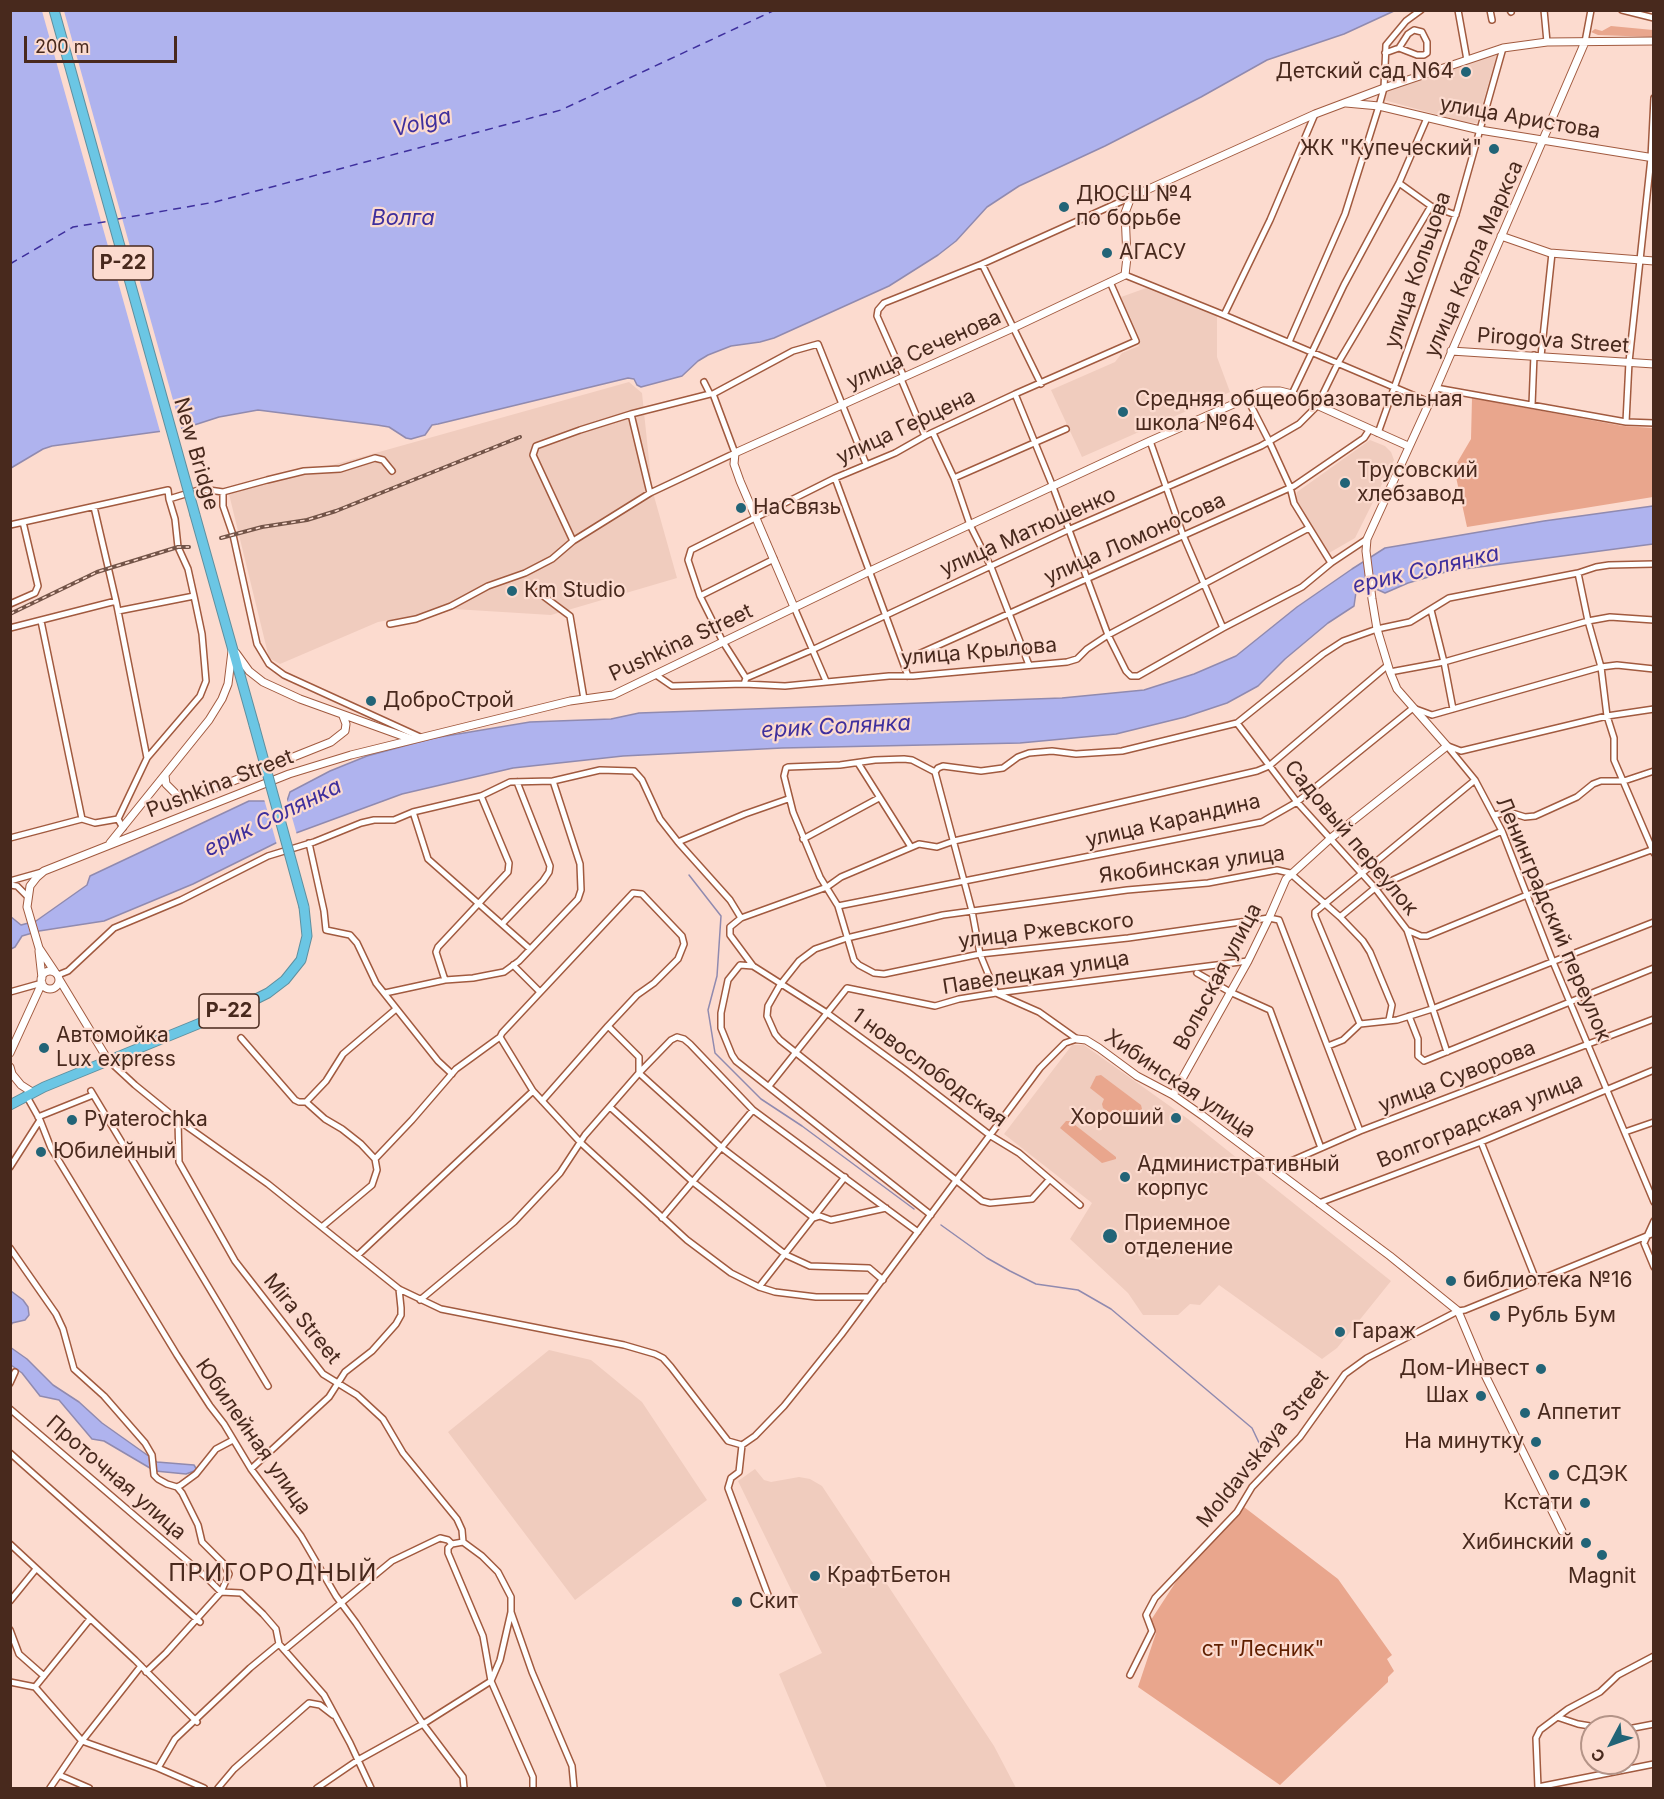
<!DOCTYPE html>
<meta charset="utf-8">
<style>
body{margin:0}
#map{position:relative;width:1664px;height:1799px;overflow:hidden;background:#fcdbcf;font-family:Inter,sans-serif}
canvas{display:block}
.frame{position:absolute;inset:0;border:12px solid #48291d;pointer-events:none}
.north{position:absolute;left:1580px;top:1715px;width:60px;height:60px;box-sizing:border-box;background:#fcdbcf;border:2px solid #b49488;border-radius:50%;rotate:229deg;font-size:16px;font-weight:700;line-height:24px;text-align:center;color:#48291d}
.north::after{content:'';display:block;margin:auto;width:21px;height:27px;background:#226477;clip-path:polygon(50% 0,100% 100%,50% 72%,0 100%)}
.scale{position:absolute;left:24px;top:36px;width:153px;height:27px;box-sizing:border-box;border:3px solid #48291d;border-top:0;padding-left:8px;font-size:18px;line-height:21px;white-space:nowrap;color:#48291d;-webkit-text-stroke:4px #fcdbcf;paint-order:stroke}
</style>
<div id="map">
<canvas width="1664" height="1799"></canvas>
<div class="frame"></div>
<div class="north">С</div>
<div class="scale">200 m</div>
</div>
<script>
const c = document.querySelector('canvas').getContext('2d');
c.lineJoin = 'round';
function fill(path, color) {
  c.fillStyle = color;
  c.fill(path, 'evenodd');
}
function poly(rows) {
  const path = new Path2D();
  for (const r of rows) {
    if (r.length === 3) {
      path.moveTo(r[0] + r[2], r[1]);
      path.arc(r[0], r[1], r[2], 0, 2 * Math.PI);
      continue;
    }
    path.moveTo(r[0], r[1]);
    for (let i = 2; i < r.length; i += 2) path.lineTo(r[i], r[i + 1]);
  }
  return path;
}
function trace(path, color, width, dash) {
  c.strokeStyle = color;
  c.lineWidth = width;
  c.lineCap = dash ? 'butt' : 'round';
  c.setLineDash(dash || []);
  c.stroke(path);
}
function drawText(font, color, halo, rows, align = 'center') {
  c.font = font + ' Inter,sans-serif';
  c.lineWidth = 4.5;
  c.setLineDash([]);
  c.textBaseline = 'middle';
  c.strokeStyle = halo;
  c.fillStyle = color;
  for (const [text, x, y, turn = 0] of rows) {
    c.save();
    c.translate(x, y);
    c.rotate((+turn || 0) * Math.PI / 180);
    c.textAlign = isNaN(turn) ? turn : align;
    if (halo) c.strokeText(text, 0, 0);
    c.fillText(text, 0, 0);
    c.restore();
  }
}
fill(poly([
 [1497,54,1477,123,1464,122,1384,100,1386,91],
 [1149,287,1217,316,1217,357,1230,392,1082,457,1051,390,1115,362,1122,353,1139,346,1121,297],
 [629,382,642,393,652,489,677,578,551,615,454,609,378,622,280,664,269,658,229,494],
 [1370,440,1385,446,1391,452,1394,460,1355,538,1329,553,1296,499,1297,492],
 [1072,1045,1084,1045,1188,1119,1391,1281,1337,1348,1322,1359,1219,1285,1200,1305,1190,1304,1178,1315,1143,1315,1128,1293,1070,1239,1092,1203,1004,1134],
 [549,1350,591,1360,642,1402,707,1500,575,1600,448,1432],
 [755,1469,764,1480,771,1482,799,1477,810,1479,822,1486,994,1746,1016,1788,827,1788,779,1674,822,1653,738,1481]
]), '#f0ccbe');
fill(poly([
 [1611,26,1653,30,1653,37,1598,35,1591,32,1595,29,1602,31],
 [1472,398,1623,426,1653,428,1653,497,1467,527,1454,468,1471,439],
 [1101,1075,1141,1105,1142,1109,1132,1123,1127,1124,1103,1108,1102,1104,1104,1099,1090,1088,1096,1076],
 [1066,1121,1070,1121,1116,1157,1116,1159,1102,1163,1060,1128],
 [1244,1507,1338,1579,1392,1655,1387,1659,1394,1671,1388,1677,1388,1682,1280,1785,1138,1687,1156,1633,1151,1620,1181,1574]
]), '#e9a68d');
const water = poly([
 [11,11,1394,11,1344,34,1267,60,1201,97,1105,146,1019,186,987,207,956,241,938,255,889,286,774,338,760,342,731,346,708,355,698,361,682,376,641,387,637,385,634,379,628,378,438,424,432,425,425,435,411,439,406,438,389,427,377,425,258,410,219,417,185,428,52,446,43,449,11,468,11,11],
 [1653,506,1653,544,1449,571,1408,583,1385,593,1374,588,1356,592,1354,606,1328,623,1285,659,1258,686,1227,703,1185,717,1116,734,1020,743,782,748,623,756,513,768,402,794,296,833,193,884,104,921,39,931,22,936,15,947,11,949,10,916,21,925,36,921,87,885,90,876,249,801,287,801,290,792,330,771,367,756,434,738,530,722,611,719,639,713,1062,698,1144,690,1194,674,1236,656,1297,607,1352,569,1385,548,1544,521,1653,506],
 [11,1291,23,1300,28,1307,29,1315,25,1320,12,1323,11,1326,11,1291],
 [10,1347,27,1359,53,1385,79,1402,102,1423,157,1462,194,1465,197,1470,186,1474,155,1471,104,1441,92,1439,59,1400,40,1396,22,1373,11,1365,10,1347]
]);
fill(water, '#afb3ee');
trace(water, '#908aaf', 1.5);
fill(poly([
 [42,11,64,11,182,432,161,435],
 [286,796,297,835,277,845,264,799,285,798]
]), '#fcdbcf');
trace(poly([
 [689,875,721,916,717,976,708,1010,715,1053,761,1099,802,1126,914,1209],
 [941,1225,987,1258,1010,1271,1036,1284,1078,1290,1111,1309,1252,1428,1261,1447]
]), '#908aaf', 1.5);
trace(poly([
 [118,219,215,202,561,110,775,10],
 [10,264,73,227,110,221]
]), '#3e2f9d', 1.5, [8, 6]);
const street = poly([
 [1458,10,1467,60],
 [1490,10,1492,20],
 [1510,10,1511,12],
 [1544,10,1547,42],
 [1622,10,1654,18],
 [1585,42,1591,10],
 [1385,53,1399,48,1417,55,1424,55,1427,53,1427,42,1422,32,1414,30,1408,34,1399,48],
 [1399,183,1431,206,1456,215],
 [982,264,1041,384],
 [1125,275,1224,315,1429,402],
 [1224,315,1270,220,1315,114],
 [1289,342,1345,214,1379,106,1384,88,1386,45,1406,21,1421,10],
 [1541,356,1552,253],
 [904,377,877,316,878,310,884,303,982,264,1131,197],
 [901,379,925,436],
 [1436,388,1626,422,1654,423],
 [713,394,793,351,818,344,866,464],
 [1015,394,1053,487,1108,635,1126,671,1131,676,1138,676,1223,628,1302,587,1331,563,1367,539],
 [1292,394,1344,285,1399,183,1427,118],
 [1247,398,1269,441,1290,487,1294,503,1331,563],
 [1532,405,1534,355],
 [631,414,650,493],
 [1626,422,1629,362,1651,158,1654,98],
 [933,433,954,478,970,525,991,567,1029,665],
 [1378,433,1457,211,1503,48],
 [1150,441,1183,535,1223,628],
 [835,478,908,676],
 [954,478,1066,429],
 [223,492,223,506,233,535,257,644,269,664,284,675,420,737],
 [94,507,116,601],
 [10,525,168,490,169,499,202,489,223,492,267,480,304,471,340,469,375,458,383,460,392,471],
 [573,541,533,455,536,446,580,430,631,414,710,394],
 [1578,573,1588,621,1601,667,1607,716,1614,738,1614,760,1654,853],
 [538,592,570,616,584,699],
 [700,596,774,559],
 [10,604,35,593,38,586,23,522],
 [794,607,826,681],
 [1431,610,1444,662,1453,709],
 [118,611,147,758,118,819,123,828],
 [41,621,82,819],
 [390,624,416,619,451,606,488,586,525,573,552,559,573,541,650,493,735,453,713,394,710,394,704,382],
 [10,628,116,601,118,611,194,596],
 [903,661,1294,486,1364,438,1370,429],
 [1390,672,1444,662,1588,621,1610,617,1654,620],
 [656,675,672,686,744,684,785,686,889,676,913,676,1067,662,1077,659,1087,649,1108,635,1309,528],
 [746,678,814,649,1068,530,1261,446,1299,424,1317,406,1338,363,1431,206],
 [744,684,746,678,723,642,700,596,688,560,691,550,835,478,895,453,925,436,1015,394,1136,341,1110,282],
 [1237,723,1297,802,1375,888,1407,930,1447,1052],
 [1447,746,1475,780,1502,831,1553,962,1654,1202],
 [1448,746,1461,751,1607,716,1654,709],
 [147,758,200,696,206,681,202,634,194,596,188,569,178,547,175,519,169,499],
 [858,763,911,847],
 [935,772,972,911,980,954,996,993,1039,1012,1077,1039],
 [413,812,428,859,530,949],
 [1494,815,1509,812,1525,817,1535,816,1577,797,1593,784,1601,781,1624,781,1654,771],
 [10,838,82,819,95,823,118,819],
 [803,839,879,798],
 [678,842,745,814,788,799],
 [309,843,324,911,326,930,350,935,357,943,376,983,438,1061,452,1074],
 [10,881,42,872],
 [10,885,17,886,27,896],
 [838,906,1262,822,1297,802,1413,708,1432,715,1601,667,1617,665,1654,669],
 [1340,917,1375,888,1502,831],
 [741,918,827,887,841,877,919,844,937,847,954,841,1257,771,1269,766,1388,665],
 [502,924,543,881,549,872,550,866,517,782],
 [1407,930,1421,936,1427,936,1527,895,1654,849],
 [513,965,540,992],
 [753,966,740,965,728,980,721,1013,721,1028,732,1055,736,1061,931,1215],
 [1197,973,1230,992,1270,1010,1321,1148],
 [58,975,68,971,114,928,181,900,268,856,314,842,361,823,374,820,394,820,413,812,481,796,510,782,553,781,600,770,634,771,642,780,660,819,678,842,730,900,741,918,730,927,730,935,753,966,827,1013,905,1070,991,1136,1019,1153,1080,1205],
 [445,980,436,952,438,947,508,872,509,863,481,796],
 [10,992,42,983],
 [385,993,445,980,473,978,504,972,519,961,578,899,581,890,580,864,553,781],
 [1409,1016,1418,1039,1418,1056,1424,1061,1654,968],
 [1360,1024,1315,916,1315,912,1475,780],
 [608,1026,639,1057,639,1073,722,1148,814,1218,820,1216,831,1220,886,1208],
 [500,1037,533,1091,581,1143,687,1240,731,1273,759,1287,775,1292,816,1297,869,1297],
 [241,1038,295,1100,299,1102,306,1102,325,1119,342,1129,361,1144,375,1159],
 [1328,1046,1343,1040,1360,1024,1397,1020,1432,1009,1654,922],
 [108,1060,135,1085,178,1120,268,1184,399,1289,441,1309,624,1345,655,1354,663,1358,671,1367,728,1441,742,1445,755,1436,784,1406,841,1335,1040,1068,1065,1043,1077,1039],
 [769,1086,847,988,935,1006,959,999,996,993,1248,961],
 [91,1091,268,1386],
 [26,1095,40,1120,51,1148,177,1355,210,1406,224,1424,251,1469,301,1536,336,1596,356,1623,423,1724,463,1777,464,1788],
 [306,1102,326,1081,343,1054,396,1009],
 [610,1107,693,1182,786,1255,810,1266,869,1268,883,1280],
 [38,1117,93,1095],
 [178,1120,179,1162,235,1261,323,1374,357,1395,383,1419,403,1453,457,1519,462,1530,463,1542],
 [1360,1131,1279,920,1269,918,1128,938,980,954,884,974,874,973,859,965,854,960,838,906,820,877,793,812,784,776,786,768,788,767,840,765,875,760,904,759,912,760,935,772,938,768,943,766,981,771,1003,768,1018,757,1029,753,1052,751,1076,754,1122,751,1237,723,1323,654,1343,641,1377,629,1410,622,1449,598,1578,573,1596,567,1609,565,1654,564],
 [1625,1132,1654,1122],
 [1481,1142,1536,1280],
 [375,1159,412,1120,456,1069,500,1037,502,1033,633,893,642,894,682,936,684,944,678,959,654,983,637,995,608,1026,542,1101],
 [10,1167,40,1120],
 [1273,1169,1360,1131,1654,1019],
 [1049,1180,1032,1199,990,1203,982,1201,780,1040,775,1034,767,1016,768,1006,780,985,799,961,815,949,847,938,943,915,1127,890,1208,883,1277,870,1290,873,1340,917,1363,941,1370,952,1392,1005,1389,1020],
 [1319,1203,1481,1142,1654,1070],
 [662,1218,753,1110],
 [1654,1221,1644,1243,1654,1267],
 [323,1226,372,1185,377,1170,375,1159],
 [10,1248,56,1314,63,1329,74,1369,104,1396,145,1443,152,1455,154,1475,158,1479,167,1484,177,1487,181,1485,196,1474,216,1449,233,1440],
 [358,1255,533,1091],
 [759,1287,845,1177],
 [420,1300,514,1222,560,1173,585,1135,639,1073,671,1040,677,1037,684,1039,690,1044,753,1110,918,1232],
 [10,1383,15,1372],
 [10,1409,206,1577,221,1592,241,1593,263,1614,276,1629,279,1644,324,1695,350,1743,371,1788],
 [742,1445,739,1472,731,1478,728,1488,768,1595],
 [10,1453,200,1622],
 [251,1469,329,1397,345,1372,372,1351,396,1324,401,1315,401,1308,399,1289],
 [10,1544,135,1660,197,1722],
 [452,1544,448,1548,448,1553,483,1636,491,1681,533,1777,533,1788],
 [10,1601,36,1569],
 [511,1612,532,1672,572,1766,574,1788],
 [10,1630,19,1654,44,1676],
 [284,1650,392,1561,440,1538,448,1540,452,1544,463,1542,482,1556,498,1572,511,1597,511,1612,500,1660,491,1681,423,1724,358,1760,317,1788],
 [146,1672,166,1653,221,1592,229,1574,223,1563,202,1542,198,1525,182,1493,177,1487],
 [1130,1675,1152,1631,1146,1615,1155,1598,1237,1512,1252,1487,1300,1437,1345,1374,1367,1358,1458,1311,1465,1310,1654,1233],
 [10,1682,35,1687],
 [35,1687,82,1741,158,1768,204,1788],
 [35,1687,90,1619],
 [1557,1717,1578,1724,1596,1727],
 [1628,1729,1654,1724],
 [158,1768,175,1739,250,1668,279,1644],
 [59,1775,89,1788],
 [1538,1787,1654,1764],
 [50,1788,82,1741,141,1666],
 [218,1788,234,1769,309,1703,320,1705,333,1715],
 [1538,1788,1536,1738,1540,1730,1568,1709,1600,1692,1618,1675,1654,1656]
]);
const secondary = poly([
 [1346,103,1379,106,1480,130,1654,158],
 [1501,236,1550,253,1654,261],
 [1451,351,1654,364],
 [794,607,740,481,734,464,735,453,1013,328,1125,275,1127,257,1125,213,1131,197,1315,114,1384,88,1503,48,1547,42,1654,41],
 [236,653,249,671,263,682,300,699,411,739],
 [165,776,166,784,178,796,190,797,208,791,331,742,345,731,346,724,343,716],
 [110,843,209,720,222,699,228,684,232,651],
 [39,951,42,978],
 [50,980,9],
 [55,972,39,948,27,907,30,886,37,877,44,871,289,774,351,755,570,701,613,695,870,571,1150,441,1263,391,1280,391,1292,394,1408,446],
 [59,979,108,1060],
 [1077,1039,1086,1040,1099,1048,1137,1076,1173,1095,1203,1116,1390,1256,1458,1311,1485,1375,1562,1531],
 [10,1053,42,983],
 [10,1067,12,1074,21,1085,32,1092],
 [1173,1095,1248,961,1269,918,1286,879,1331,838,1447,746,1397,689,1390,672,1377,629,1372,599,1366,551,1367,539,1436,388,1585,42]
]);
const highway = poly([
 [195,515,254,725],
 [10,1105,44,1087,242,1006,268,993,285,980,301,960,307,936,304,907]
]);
trace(street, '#a15a3f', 8);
trace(secondary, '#a15a3f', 9);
trace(highway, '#5f8f9e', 11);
trace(street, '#fff', 5);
trace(secondary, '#fff', 7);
trace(highway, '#6bc6e4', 9);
const rail = poly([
 [221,538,262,527,307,520,336,511,520,437],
 [10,614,97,572,178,547,189,547]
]);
trace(rail, '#735448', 4);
trace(rail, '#fcdbcf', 1.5, [4.5]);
const highwayBridge = poly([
 [54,10,195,515],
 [254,725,304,907]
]);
trace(highwayBridge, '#5f8f9e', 11, []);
trace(highwayBridge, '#6bc6e4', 9);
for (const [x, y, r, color] of [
 [1466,72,6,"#226477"],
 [1494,149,6,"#226477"],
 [1064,207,6,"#226477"],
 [1107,253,6,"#226477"],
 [1123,412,6,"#226477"],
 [1345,483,6,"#226477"],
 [741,508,6,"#226477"],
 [512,591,6,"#226477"],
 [371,701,6,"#226477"],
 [44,1048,6,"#226477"],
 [1176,1118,6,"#226477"],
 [72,1120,6,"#226477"],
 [41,1152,6,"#226477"],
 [1125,1177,6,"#226477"],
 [1110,1236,8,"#226477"],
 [1451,1281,6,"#226477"],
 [1495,1316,6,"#226477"],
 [1340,1332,6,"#226477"],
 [1541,1369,6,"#226477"],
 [1481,1396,6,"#226477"],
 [1525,1413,6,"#226477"],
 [1536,1442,6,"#226477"],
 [1554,1475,6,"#226477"],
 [1585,1503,6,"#226477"],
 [1586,1543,6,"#226477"],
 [1602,1555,6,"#226477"],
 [815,1576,6,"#226477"],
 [737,1602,6,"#226477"]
]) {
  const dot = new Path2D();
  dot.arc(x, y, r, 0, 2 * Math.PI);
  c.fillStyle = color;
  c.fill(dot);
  trace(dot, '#fcdbcf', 2);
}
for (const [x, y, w] of [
 [123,263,60],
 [229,1011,60]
]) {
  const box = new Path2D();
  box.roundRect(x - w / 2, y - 17, w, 34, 4.5);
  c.fillStyle = '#fcdbcf';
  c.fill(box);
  trace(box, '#48291d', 1.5);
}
drawText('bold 20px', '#48291d', null, [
 ["Р-22",123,263],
 ["Р-22",229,1011]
]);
drawText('21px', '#48291d', '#fcdbcf', [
 ["Детский сад N64",1454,72,"right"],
 ["ЖК \"Купеческий\"",1482,149,"right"],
 ["ДЮСШ №4",1076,195],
 ["по борьбе",1076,219],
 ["АГАСУ",1119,253],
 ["Средняя общеобразовательная",1135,400],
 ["школа №64",1135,424],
 ["Трусовский",1357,471],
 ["хлебзавод",1357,495],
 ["НаСвязь",753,508],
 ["Кm Studio",524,591],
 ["ДоброСтрой",383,701],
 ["Автомойка",56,1036],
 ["Lux express",56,1060],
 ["Хороший",1164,1118,"right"],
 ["Pyaterochka",84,1120],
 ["Юбилейный",53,1152],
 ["Административный",1137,1165],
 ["корпус",1137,1189],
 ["Приемное",1124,1224],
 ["отделение",1124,1248],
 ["библиотека №16",1463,1281],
 ["Рубль Бум",1507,1316],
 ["Гараж",1352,1332],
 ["Дом-Инвест",1529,1369,"right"],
 ["Шах",1469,1396,"right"],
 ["Аппетит",1537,1413],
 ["На минутку",1524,1442,"right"],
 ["СДЭК",1566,1475],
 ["Кстати",1573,1503,"right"],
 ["Хибинский",1574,1543,"right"],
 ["КрафтБетон",827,1576],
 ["Magnit",1602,1577,"center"],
 ["Скит",749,1602]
], 'left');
drawText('21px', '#48291d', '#fcdbcf', [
 ["улица Аристова",1520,118,10],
 ["улица Карла Маркса",1474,259,-66],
 ["улица Кольцова",1418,270,-71],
 ["Pirogova Street",1553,341,4],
 ["улица Сеченова",924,350,-24],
 ["улица Герцена",906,427,-25],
 ["New Bridge",196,454,74],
 ["улица Матюшенко",1028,532,-24],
 ["улица Ломоносова",1135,539,-24],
 ["Pushkina Street",681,643,-25],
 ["улица Крылова",979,652,-5],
 ["Pushkina Street",220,784,-21],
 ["улица Карандина",1173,821,-13],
 ["Садовый переулок",1351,838,50],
 ["Якобинская улица",1192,865,-7],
 ["Ленинградский переулок",1553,919,67],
 ["улица Ржевского",1046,931,-7],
 ["Павелецкая улица",1036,973,-9],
 ["Вольская улица",1218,977,-62],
 ["1 новослободская",929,1068,36],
 ["улица Суворова",1457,1077,-21],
 ["Хибинская улица",1180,1084,34],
 ["Волгоградская улица",1480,1121,-22],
 ["Mira Street",302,1319,51],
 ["Юбилейная улица",253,1437,55],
 ["Moldavskaya Street",1263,1449,-51],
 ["Проточная улица",116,1478,41]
]);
drawText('21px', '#601f00', '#fcdbcf', [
 ["ст \"Лесник\"",1263,1650]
]);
drawText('italic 22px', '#3e2f9d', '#fcdbcf', [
 ["Volga",422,123,-14],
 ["Волга",403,218],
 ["ерик Солянка",1426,570,-13],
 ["ерик Солянка",836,727,-3],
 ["ерик Солянка",273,818,-26]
]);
c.letterSpacing = '1.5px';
drawText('24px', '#48291d', '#fcdbcf', [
 ["ПРИГОРОДНЫЙ",273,1574]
]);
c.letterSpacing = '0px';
</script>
